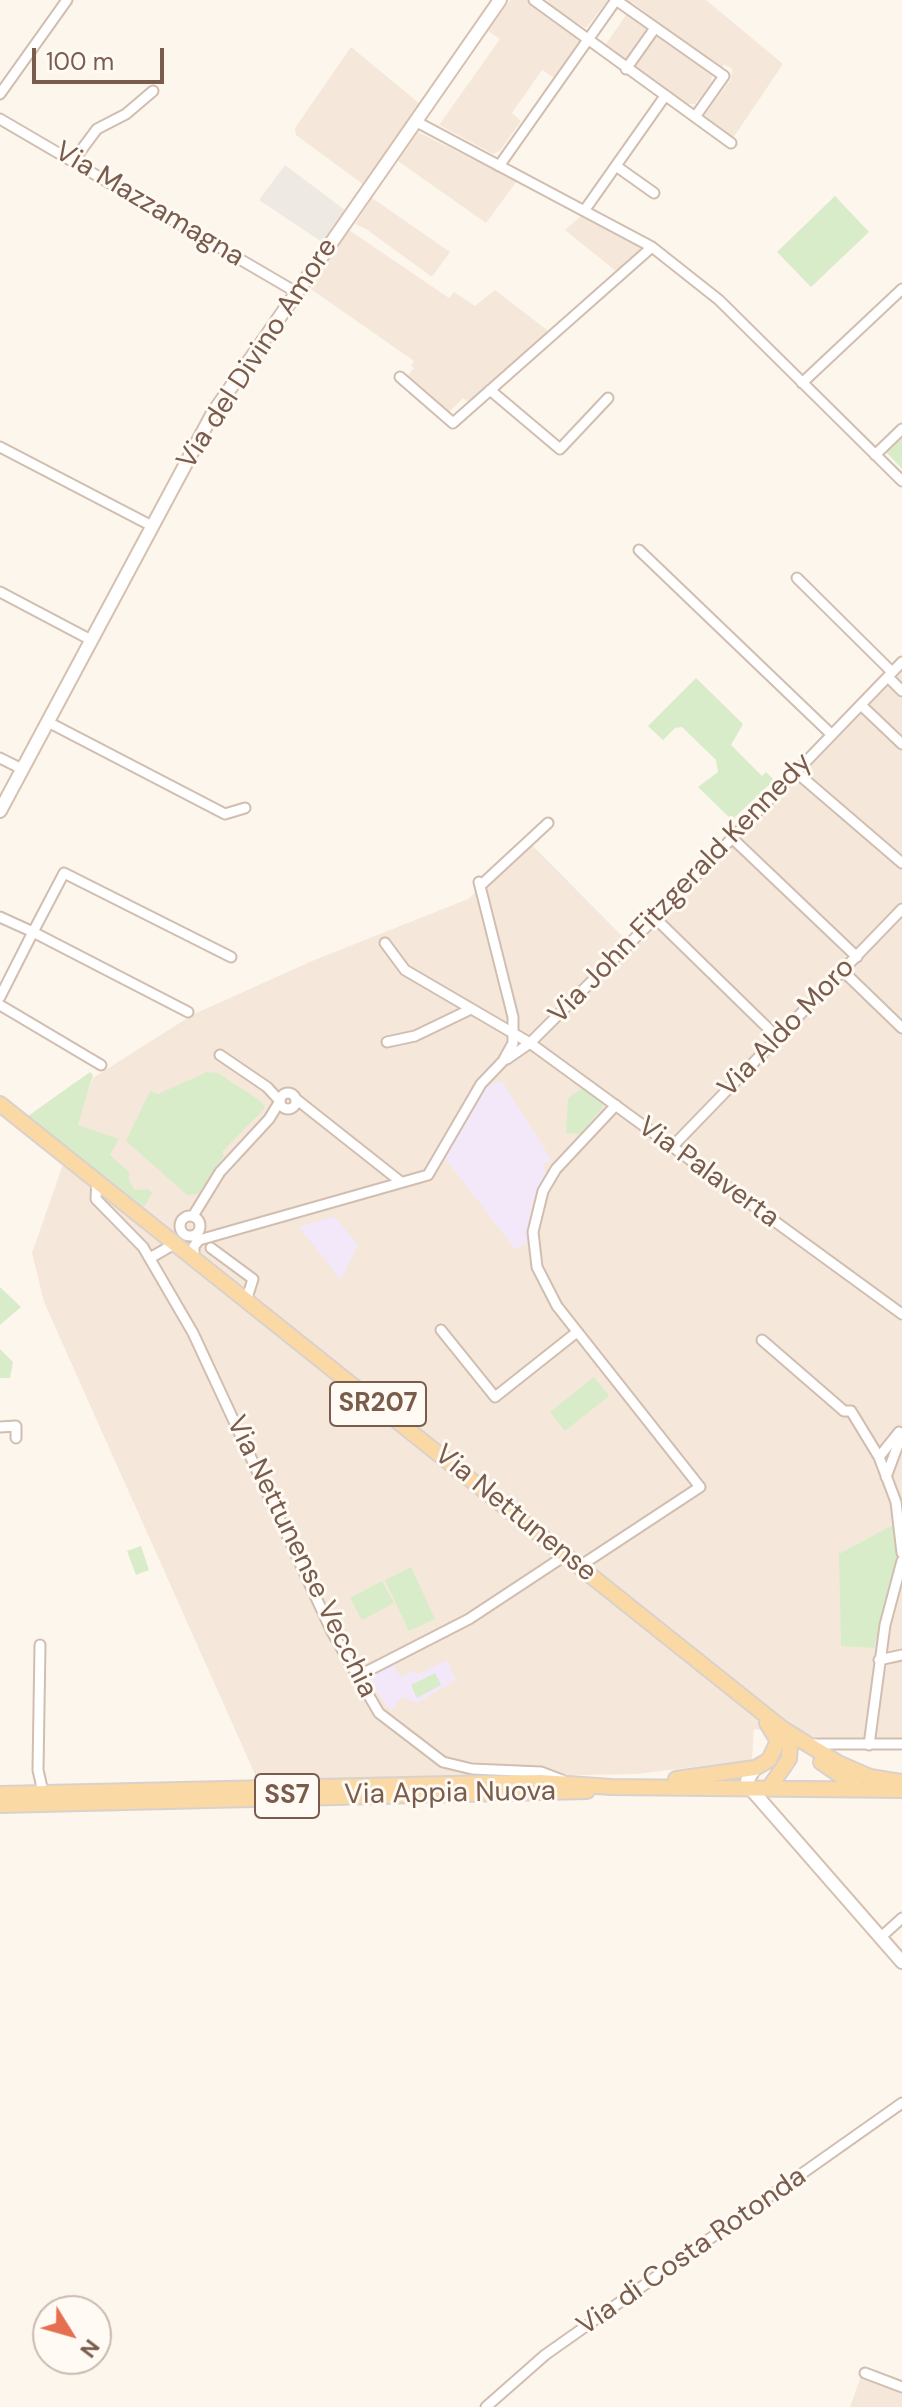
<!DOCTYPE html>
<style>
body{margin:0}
#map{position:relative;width:902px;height:2407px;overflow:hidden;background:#fdf6ec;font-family:"DM Sans",sans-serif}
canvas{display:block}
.north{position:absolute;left:32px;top:2295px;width:80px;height:80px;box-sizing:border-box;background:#fffaf3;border:2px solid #cabbb1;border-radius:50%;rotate:127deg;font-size:22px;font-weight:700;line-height:32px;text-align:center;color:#7a5c4d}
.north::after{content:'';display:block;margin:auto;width:28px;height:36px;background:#e76f51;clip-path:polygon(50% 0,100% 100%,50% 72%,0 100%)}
.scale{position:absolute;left:32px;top:48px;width:132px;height:36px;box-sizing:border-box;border:4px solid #7a5c4d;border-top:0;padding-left:10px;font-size:24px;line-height:28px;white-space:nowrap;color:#7a5c4d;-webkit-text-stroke:6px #fffaf3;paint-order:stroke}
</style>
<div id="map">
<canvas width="902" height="2407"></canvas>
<div class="north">N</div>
<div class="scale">100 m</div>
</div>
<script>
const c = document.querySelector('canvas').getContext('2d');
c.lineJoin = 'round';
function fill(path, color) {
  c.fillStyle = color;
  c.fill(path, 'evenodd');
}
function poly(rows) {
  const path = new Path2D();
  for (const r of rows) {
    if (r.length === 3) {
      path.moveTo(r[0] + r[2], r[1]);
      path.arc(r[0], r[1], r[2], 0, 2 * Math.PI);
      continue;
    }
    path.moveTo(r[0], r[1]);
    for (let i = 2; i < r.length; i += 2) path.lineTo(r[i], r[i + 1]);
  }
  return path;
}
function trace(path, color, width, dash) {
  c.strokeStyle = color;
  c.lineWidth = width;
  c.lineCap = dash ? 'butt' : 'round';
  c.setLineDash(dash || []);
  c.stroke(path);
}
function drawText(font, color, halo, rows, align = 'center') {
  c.font = font + ' "DM Sans",sans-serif';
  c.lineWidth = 6;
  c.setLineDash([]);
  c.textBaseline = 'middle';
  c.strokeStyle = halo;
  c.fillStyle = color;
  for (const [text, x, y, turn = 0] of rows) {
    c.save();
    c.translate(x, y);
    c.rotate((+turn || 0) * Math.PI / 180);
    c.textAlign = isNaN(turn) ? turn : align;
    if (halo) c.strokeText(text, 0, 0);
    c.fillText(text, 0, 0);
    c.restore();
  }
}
fill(poly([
 [510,0,530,0,584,40,556,79,542,70,512,113,521,121,500,151,493,154,439,125,500,39,488,31],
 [547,0,608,0,586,28,555,10],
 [621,0,706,0,783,64,733,138,703,117,731,79,732,69,724,64,720,71,632,2,629,6],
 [628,12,649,28,626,62,604,47],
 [655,32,712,73,711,84,695,104,686,104,632,66],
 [351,47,420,104,364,185,296,135,295,128],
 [418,132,517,181,486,223,398,161],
 [372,198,450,252,432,277,366,229,355,224],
 [581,216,641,247,641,251,617,272,565,230],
 [349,230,449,298,454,292,475,306,495,290,551,333,468,402,463,398,448,413,407,377,414,368,411,365,414,361,308,287],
 [902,667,902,1746,891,1747,754,1729,752,1760,637,1774,258,1781,44,1302,32,1253,93,1078,192,1015,312,961,468,899,531,844,631,945],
 [861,2376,898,2390,902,2380,902,2407,850,2407]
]), '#f5e8da');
fill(poly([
 [285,165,345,210,322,242,259,200]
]), '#efe9e4');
fill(poly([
 [502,1081,552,1161,543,1164,546,1176,532,1204,527,1243,515,1249,445,1158,485,1087],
 [334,1216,358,1245,341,1280,299,1227],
 [447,1660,456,1680,417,1703,402,1697,391,1711,367,1678,394,1665,400,1677,414,1671,416,1675]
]), '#f3e8fa');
fill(poly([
 [835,196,869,232,811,287,777,252],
 [902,437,902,469,886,452],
 [696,678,743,724,731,745,762,776,766,772,774,780,732,820,698,787,718,772,716,760,682,727,675,728,663,740,648,726],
 [90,1072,93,1075,78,1125,119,1139,110,1155,129,1172,129,1181,135,1190,148,1189,152,1193,144,1207,28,1116],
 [207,1072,218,1073,262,1102,265,1108,222,1152,224,1155,198,1194,187,1195,126,1141,150,1091,158,1094],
 [584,1087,603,1101,603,1107,580,1134,566,1133,568,1098],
 [0,1287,21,1307,0,1325],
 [0,1349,13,1362,10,1378,0,1378],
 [594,1377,609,1396,565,1431,550,1412],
 [893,1525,897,1561,874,1648,841,1646,839,1554],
 [141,1546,149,1570,136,1575,127,1551],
 [411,1567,435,1619,409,1631,385,1580],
 [382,1581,394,1603,362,1620,350,1598],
 [435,1673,441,1685,417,1698,411,1685]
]), '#d8ecc9');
const street = poly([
 [534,0,731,143],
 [626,69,655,28],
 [0,94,67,0],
 [0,119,296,292],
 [415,121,652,247,719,300,902,481],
 [73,161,97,129,126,114,153,91],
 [499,166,616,0,724,76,695,117],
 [616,166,654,193],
 [584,211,665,96],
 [400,377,453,423,652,247],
 [802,383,902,289],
 [490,390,560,449,608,398],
 [0,447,150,525],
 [875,455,902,429],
 [639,550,831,734],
 [797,578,892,672],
 [0,592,91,640],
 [888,677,902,691],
 [861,705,902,744],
 [48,722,225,814,245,808],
 [0,758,22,769],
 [796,772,902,863],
 [732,838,857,957],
 [480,886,548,823],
 [0,917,33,932,64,873,231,957],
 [655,918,777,1037],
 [385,943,405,970,530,1043,902,1314],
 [843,971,902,1028],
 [0,997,33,932,188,1012],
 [0,1005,101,1065],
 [387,1042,415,1036,469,1010],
 [507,1059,530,1043,655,918,902,662],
 [288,1101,8],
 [296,1099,401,1182],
 [672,1147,902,909],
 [97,1179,96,1199,143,1247,193,1333,332,1632,379,1713,443,1762,472,1769,541,1772,562,1780],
 [190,1226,10],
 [193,1216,220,1172,269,1119,280,1101,267,1087,220,1055],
 [211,1248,253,1279,247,1298],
 [150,1258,176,1243],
 [194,1258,194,1246,199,1240,428,1175,481,1084,503,1061,513,1043,513,1017,479,882],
 [441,1330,495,1397,577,1332],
 [762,1340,844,1411,851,1411,879,1457,896,1502,902,1553],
 [0,1427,16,1426,16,1438],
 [879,1457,899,1432],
 [886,1477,902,1434],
 [580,1566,700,1487,557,1306,537,1267,533,1232,543,1191,556,1169,616,1105],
 [40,1645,38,1770,43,1792],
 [879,1660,902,1655],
 [356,1677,469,1619,566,1555],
 [809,1744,902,1744],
 [869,1745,885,1625,902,1561],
 [881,1937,902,1918],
 [865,2373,902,2387],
 [486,2407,545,2355,902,2103]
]);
const secondary = poly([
 [0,811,213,413,500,0],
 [755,1768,747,1781,750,1788,902,1962]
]);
const primary = poly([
 [0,1104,783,1729,838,1763,870,1777,902,1782],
 [821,1762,860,1789],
 [676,1779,755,1768,769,1760,778,1741,767,1723],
 [769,1788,789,1759,790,1746,783,1729],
 [0,1794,541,1782,611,1787,902,1790],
 [0,1805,587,1791]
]);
trace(street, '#d1beb0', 13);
trace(secondary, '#d6c0b0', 16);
trace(primary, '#dad1cd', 18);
trace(street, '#fff', 9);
trace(secondary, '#fff', 12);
trace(primary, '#fbd9a5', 14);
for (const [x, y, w] of [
 [378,1404,96],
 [287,1796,64]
]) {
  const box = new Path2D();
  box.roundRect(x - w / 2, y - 22, w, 44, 6);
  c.fillStyle = '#fffaf3';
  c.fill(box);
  trace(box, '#7a5c4d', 2);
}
drawText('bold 26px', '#7a5c4d', null, [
 ["SR207",378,1404],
 ["SS7",287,1796]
]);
drawText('28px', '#7a5c4d', '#fffaf3', [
 ["Via Mazzamagna",149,205,31],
 ["Via del Divino Amore",258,354,-57],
 ["Via John Fitzgerald Kennedy",681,889,-46],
 ["Via Aldo Moro",787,1028,-46],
 ["Via Palaverta",708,1173,36],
 ["Via Nettunense",515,1514,39],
 ["Via Nettunense Vecchia",301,1557,64],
 ["Via Appia Nuova",450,1794,-1],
 ["Via di Costa Rotonda",692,2252,-35]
]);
</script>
